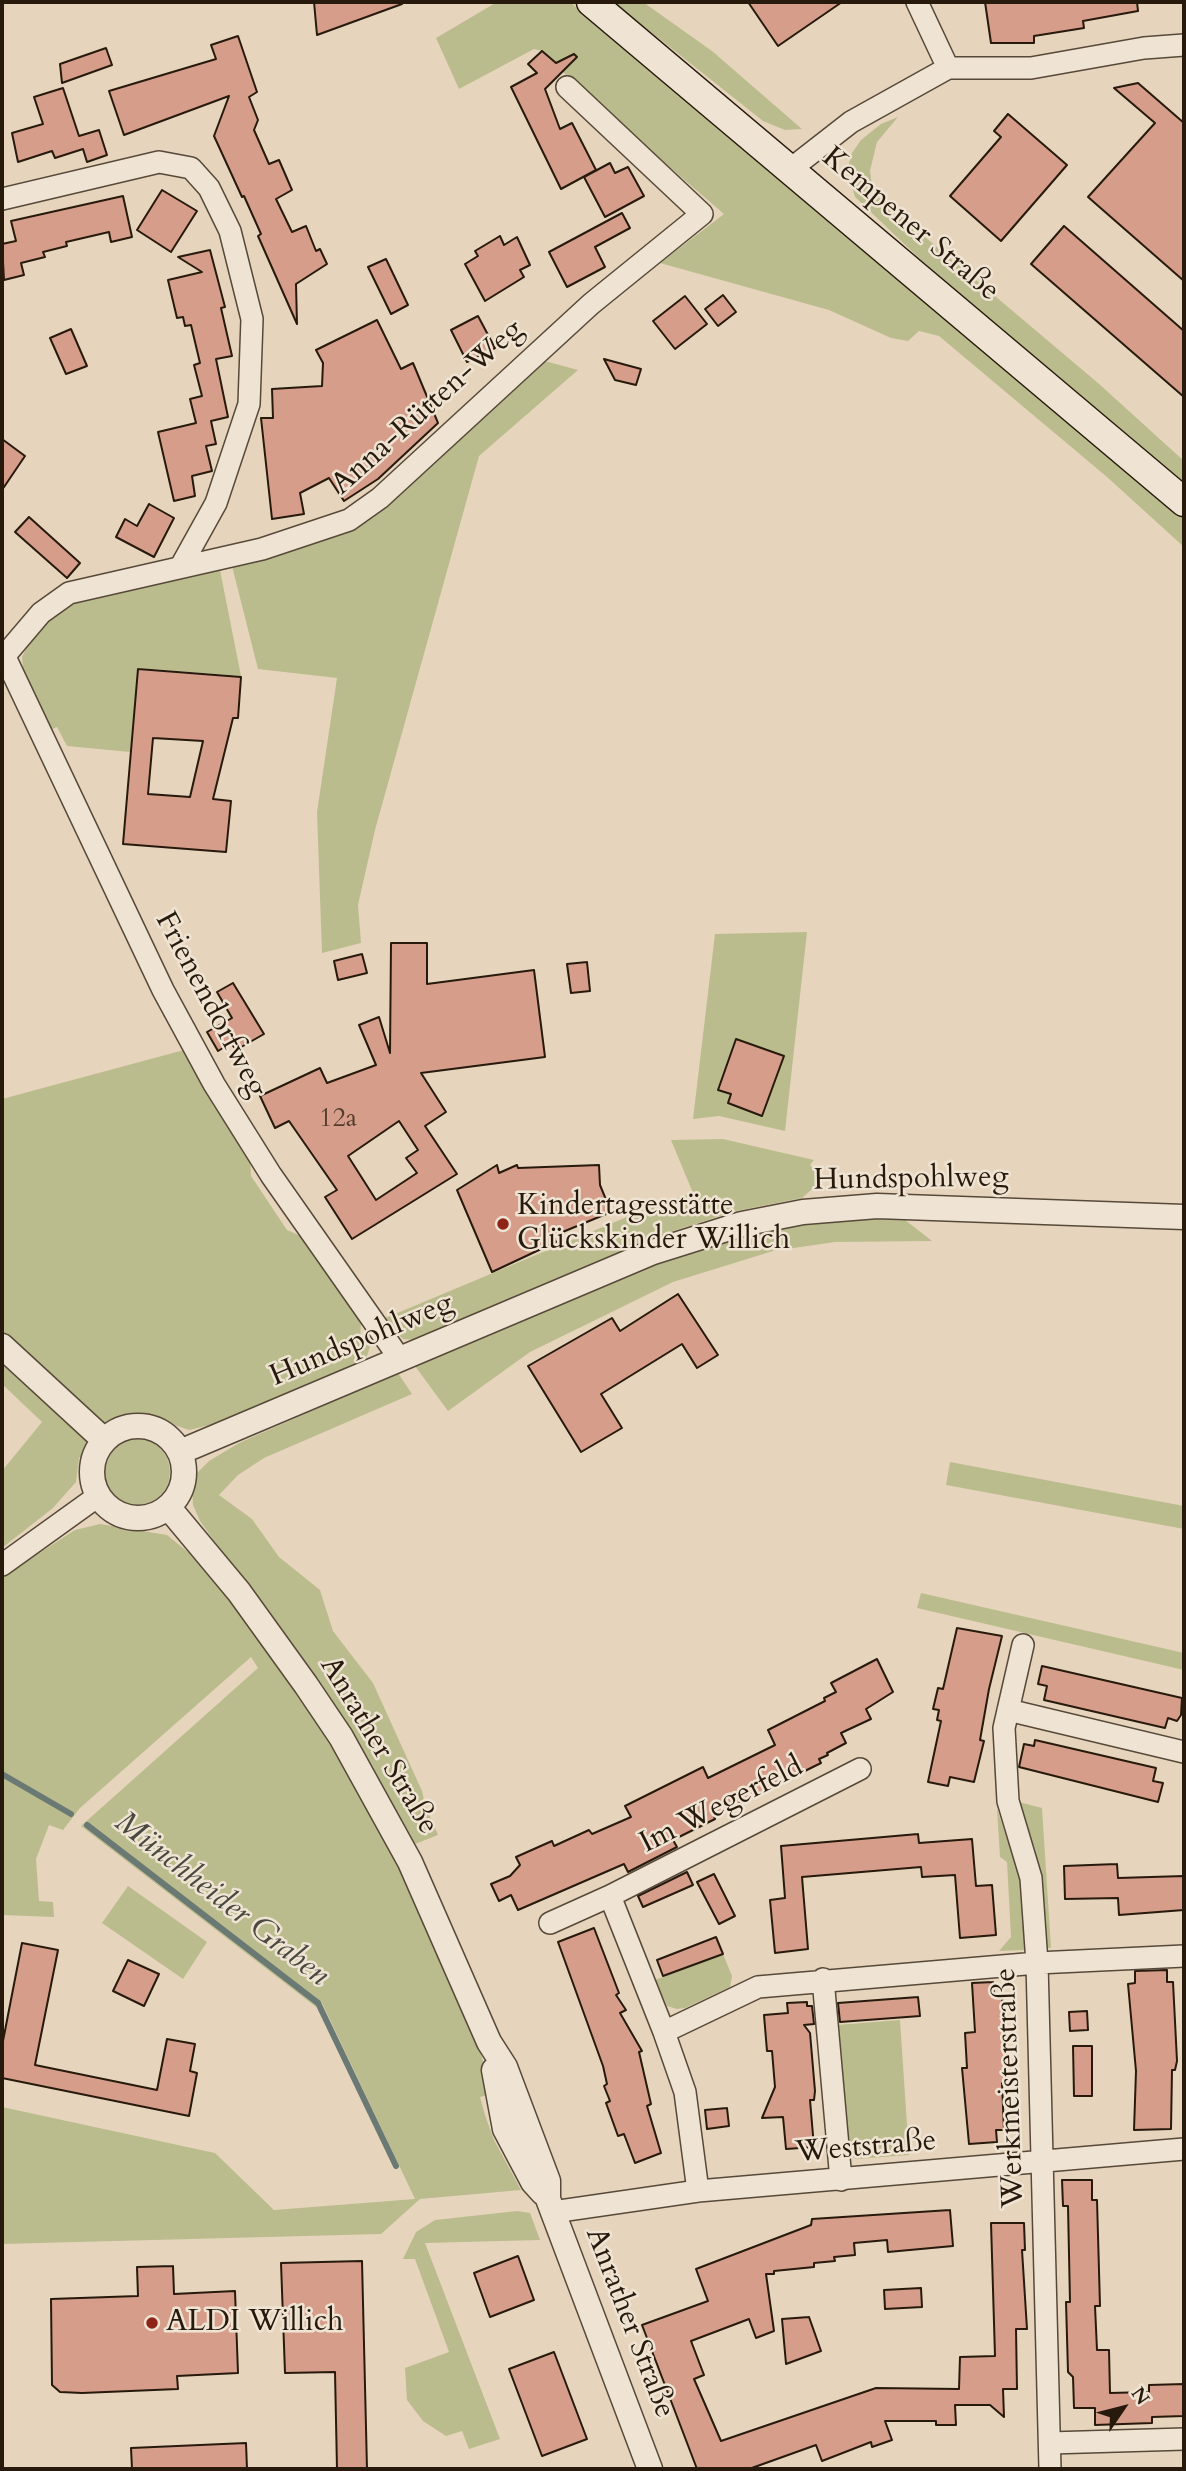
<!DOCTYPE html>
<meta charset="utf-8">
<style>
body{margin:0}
#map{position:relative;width:1186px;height:2471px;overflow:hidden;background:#e6d5bc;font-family:Cardo,serif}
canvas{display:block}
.frame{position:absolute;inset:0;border:4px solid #271a0d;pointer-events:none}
.north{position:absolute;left:1088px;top:2373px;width:70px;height:70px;-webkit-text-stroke:5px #efe4d3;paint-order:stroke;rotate:55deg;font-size:19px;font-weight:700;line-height:28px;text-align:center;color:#271a0d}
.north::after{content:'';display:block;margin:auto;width:24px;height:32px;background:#271a0d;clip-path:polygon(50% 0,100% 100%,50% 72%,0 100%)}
</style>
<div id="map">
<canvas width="1186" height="2471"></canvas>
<div class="frame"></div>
<div class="north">N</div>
</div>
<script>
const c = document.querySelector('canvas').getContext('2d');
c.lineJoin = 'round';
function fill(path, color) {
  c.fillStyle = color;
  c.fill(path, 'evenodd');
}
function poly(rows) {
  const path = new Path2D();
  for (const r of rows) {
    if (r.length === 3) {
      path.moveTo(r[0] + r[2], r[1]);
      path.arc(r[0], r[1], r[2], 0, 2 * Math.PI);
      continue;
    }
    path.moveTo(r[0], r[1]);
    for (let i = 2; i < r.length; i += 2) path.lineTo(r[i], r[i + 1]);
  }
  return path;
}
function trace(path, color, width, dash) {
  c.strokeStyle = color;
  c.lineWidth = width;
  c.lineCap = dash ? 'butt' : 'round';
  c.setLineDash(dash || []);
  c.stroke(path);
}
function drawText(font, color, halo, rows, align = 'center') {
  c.font = font + ' Cardo,serif';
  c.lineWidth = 5;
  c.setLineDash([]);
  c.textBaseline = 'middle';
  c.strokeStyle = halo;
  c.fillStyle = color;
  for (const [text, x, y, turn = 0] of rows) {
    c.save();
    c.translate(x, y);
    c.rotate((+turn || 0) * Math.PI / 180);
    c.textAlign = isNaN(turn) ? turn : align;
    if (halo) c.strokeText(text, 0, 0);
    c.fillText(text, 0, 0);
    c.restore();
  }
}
fill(poly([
 [497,2,570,2,783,183,916,287,1184,516,1184,547,1107,477,939,336,919,331,908,341,891,338,829,310,660,263,724,214,588,97,542,51,534,49,459,89,436,38],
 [613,2,643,2,712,51,802,129,785,130,763,121],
 [898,117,877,142,870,171,873,193,1098,383,1184,461,1184,485,920,259,855,197,847,170,852,153,861,140,881,124],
 [541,360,578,370,479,456,375,830,358,905,361,943,322,953,317,812,337,678,258,669,231,562,346,533,368,521],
 [205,566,220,570,241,676,138,668,130,752,67,746,57,727,50,730,24,676,22,657,31,639,50,617,73,600],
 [807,932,785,1131,719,1116,693,1119,715,934],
 [184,1050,250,1157,251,1176,287,1230,305,1238,361,1319,360,1345,373,1337,367,1356,349,1370,219,1423,189,1430,151,1417,132,1415,117,1421,79,1458,76,1482,53,1508,2,1548,2,1471,42,1422,2,1384,2,1099],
 [723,1139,814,1160,810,1165,818,1173,819,1183,802,1198,736,1211,670,1232,417,1340,403,1339,383,1319,653,1206,693,1193,671,1140],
 [900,1216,932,1241,835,1242,773,1251,673,1282,530,1352,448,1411,415,1366,655,1261,723,1238,830,1219],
 [398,1373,412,1394,264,1458,238,1475,219,1495,252,1519,279,1557,320,1590,333,1631,373,1683,422,1791,425,1805,438,1835,415,1844,359,1746,200,1521,193,1505,192,1486,197,1473,209,1461,239,1443],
 [137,1472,33],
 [950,1462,1184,1506,1184,1529,946,1485],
 [100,1524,167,1535,188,1552,258,1635,337,1750,391,1848,479,2047,492,2094,480,2097,485,2115,494,2140,521,2190,420,2199,381,2234,2,2244,2,2107,215,2153,274,2210,415,2199,322,2003,316,2007,81,1826,258,1668,251,1657,80,1808,63,1830,49,1825,36,1859,39,1901,53,1902,54,1917,2,1915,2,1577,75,1530],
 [921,1593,1184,1653,1184,1670,917,1608],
 [1019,1802,1042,1808,1051,1948,1045,1948,1040,1871],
 [997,1809,1021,1880,1025,1950,999,1951,1011,1937,1007,1862,1000,1857],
 [128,1886,207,1942,183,1979,102,1923],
 [723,1954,732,1976,730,1987,685,2008,677,2009,667,2006,655,1980],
 [835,1990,837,2025,900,2020,909,2155,856,2159,844,2150,831,2001],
 [517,2211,530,2213,540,2240,425,2243,500,2439,469,2449,462,2431,446,2436,423,2421,407,2400,405,2368,449,2352,415,2259,403,2259,416,2232,435,2220]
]), '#bbbc8d');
trace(poly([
 [2,1774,71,1814],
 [87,1825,318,2003,396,2166]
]), '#6a7973', 6);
const building = poly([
 [314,2,401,2,402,4,317,35,314,2],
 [748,2,842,2,778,46,748,2],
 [985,2,1137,2,1138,11,1083,21,1084,28,1034,36,1034,43,991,43,985,2],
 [238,36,257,92,249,97,258,120,254,130,269,164,279,160,292,190,276,199,292,232,306,226,316,251,320,249,327,264,296,284,297,324,258,236,261,234,244,196,242,197,214,136,229,96,124,135,109,91,216,59,211,45,238,36],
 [106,48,112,65,62,83,60,64,106,48],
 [542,51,556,63,574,54,577,57,545,89,560,129,572,123,596,170,561,189,511,87,537,73,528,64,542,51],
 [1138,83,1184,123,1184,281,1088,197,1155,123,1114,88,1138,83],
 [63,88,79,136,99,130,107,155,87,162,83,149,55,158,52,151,18,162,12,133,43,124,34,97,63,88],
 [1008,114,1067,165,1001,241,950,196,1001,137,994,131,1008,114],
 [610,163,615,173,628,167,644,196,605,217,584,177,610,163],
 [162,190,197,211,171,252,137,230,162,190],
 [123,196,132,237,111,242,109,232,66,242,67,246,43,252,45,257,21,263,24,275,4,280,2,244,16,241,11,221,123,196],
 [622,213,630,228,595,247,605,267,567,287,549,252,622,213],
 [1064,226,1184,331,1184,397,1031,264,1064,226],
 [500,236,504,245,517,237,530,265,520,270,524,277,485,301,465,264,478,256,475,251,500,236],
 [210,250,225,307,221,308,232,356,216,359,228,417,211,421,216,444,206,446,212,471,192,476,195,496,174,501,158,432,196,423,190,399,202,396,194,365,200,363,191,325,185,326,183,317,177,318,168,280,202,272,178,257,210,250],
 [386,259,408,305,391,314,368,267,386,259],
 [723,295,736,312,718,326,705,309,723,295],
 [685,296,707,324,675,349,653,321,685,296],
 [478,316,495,348,467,362,451,330,478,316],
 [377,320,401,369,413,363,438,423,378,479,344,501,329,478,300,493,304,514,272,519,261,418,273,418,272,389,322,386,323,363,316,350,377,320],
 [71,329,87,366,66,374,50,338,71,329],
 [604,359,641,369,636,385,615,380,604,359],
 [2,439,25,456,2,490,2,439],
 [149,504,174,518,154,557,116,537,125,519,137,526,149,504],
 [29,517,80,563,67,578,15,532,29,517],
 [138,669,241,677,238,718,233,718,213,799,231,801,226,852,123,844,138,669],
 [153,738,203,741,190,797,148,794,153,738],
 [391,943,427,943,427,984,534,970,545,1057,421,1073,446,1112,425,1126,457,1174,352,1239,325,1197,337,1190,289,1121,275,1128,260,1096,320,1068,327,1083,376,1065,359,1025,379,1017,390,1053,391,943],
 [399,1121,418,1150,406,1158,417,1173,376,1200,348,1156,399,1121],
 [362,954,367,973,338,980,334,961,362,954],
 [587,962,590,991,571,993,567,964,587,962],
 [233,983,264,1034,236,1050,231,1043,218,1051,207,1032,232,1018,217,992,233,983],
 [736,1039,784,1056,762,1116,728,1103,731,1094,718,1090,736,1039],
 [497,1165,499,1173,517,1165,518,1168,599,1165,600,1185,611,1212,553,1236,556,1242,492,1272,457,1190,497,1165],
 [678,1294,718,1355,697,1368,682,1344,601,1394,622,1428,581,1452,528,1366,612,1318,620,1331,678,1294],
 [957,1628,1002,1636,989,1689,980,1740,984,1741,974,1782,950,1777,948,1786,928,1782,941,1721,937,1720,939,1710,933,1709,938,1688,943,1689,957,1628],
 [877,1659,893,1692,866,1709,871,1719,841,1733,846,1743,827,1753,828,1755,819,1759,821,1763,714,1816,715,1819,673,1840,677,1847,628,1872,624,1864,518,1910,511,1895,499,1901,491,1884,510,1876,520,1865,516,1857,552,1841,554,1846,589,1830,592,1834,631,1817,625,1806,703,1767,708,1778,775,1745,768,1730,825,1701,824,1698,836,1692,831,1683,877,1659],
 [1042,1666,1182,1698,1181,1715,1177,1721,1168,1718,1165,1728,1044,1700,1047,1686,1038,1684,1042,1666],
 [1035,1740,1156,1768,1153,1781,1163,1783,1158,1802,1019,1767,1024,1744,1034,1746,1035,1740],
 [918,1834,919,1843,972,1839,976,1886,992,1885,996,1935,960,1938,955,1875,922,1877,921,1867,802,1877,808,1949,775,1953,770,1900,785,1898,781,1846,918,1834],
 [1117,1864,1118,1878,1184,1876,1184,1910,1119,1915,1118,1898,1065,1899,1064,1866,1117,1864],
 [687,1872,693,1885,643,1907,638,1896,687,1872],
 [714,1874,735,1916,719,1924,697,1882,714,1874],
 [594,1928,619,1993,616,1995,626,2010,620,2013,642,2051,639,2052,651,2104,647,2106,661,2153,635,2163,624,2134,618,2136,606,2103,610,2101,604,2086,607,2084,603,2066,558,1942,594,1928],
 [716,1937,723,1954,663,1976,657,1960,716,1937],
 [22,1943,58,1950,35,2065,157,2090,167,2039,195,2044,190,2071,197,2073,189,2116,2,2078,2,2046,22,1943],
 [128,1960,159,1974,144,2006,113,1991,128,1960],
 [1167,1970,1167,1982,1173,1982,1177,2061,1175,2070,1172,2070,1171,2129,1134,2130,1136,2071,1128,1984,1135,1983,1135,1971,1167,1970],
 [993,1982,994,1995,1002,1995,1006,2074,1006,2083,1002,2083,1004,2130,996,2130,997,2142,969,2144,962,2068,967,2068,965,2033,975,2032,972,1983,993,1982],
 [918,1997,920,2016,840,2022,838,2003,918,1997],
 [807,2002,807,2006,812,2006,814,2024,804,2025,810,2033,815,2091,814,2100,810,2100,814,2147,786,2149,783,2117,762,2118,775,2087,772,2051,767,2051,764,2015,788,2013,787,2003,807,2002],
 [1087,2011,1088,2030,1070,2031,1069,2012,1087,2011],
 [1073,2046,1092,2046,1092,2096,1074,2096,1073,2046],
 [727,2108,729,2126,707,2129,705,2110,727,2108],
 [1062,2180,1092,2180,1092,2200,1097,2200,1100,2306,1095,2306,1097,2350,1109,2350,1110,2393,1149,2392,1149,2385,1184,2384,1184,2416,1152,2417,1152,2423,1095,2425,1095,2408,1074,2408,1073,2377,1068,2372,1066,2302,1070,2302,1068,2206,1063,2206,1062,2180],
 [950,2210,953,2246,888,2252,887,2240,854,2243,855,2255,834,2257,835,2261,814,2263,814,2267,774,2271,774,2274,766,2274,774,2331,756,2338,749,2319,691,2341,704,2375,694,2379,721,2441,876,2388,959,2389,960,2357,995,2356,991,2223,1024,2223,1025,2250,1022,2250,1027,2329,1016,2329,1017,2389,1003,2389,1004,2417,990,2405,955,2405,956,2425,936,2425,936,2421,885,2421,892,2440,872,2447,871,2442,822,2461,816,2445,749,2469,697,2469,642,2325,708,2301,696,2269,811,2225,812,2219,950,2210],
 [518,2256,534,2300,490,2317,474,2273,518,2256],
 [362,2261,367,2469,337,2469,335,2372,285,2373,281,2263,362,2261],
 [173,2266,174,2294,235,2291,238,2373,177,2376,178,2389,82,2393,60,2392,52,2385,51,2299,138,2296,137,2267,173,2266],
 [921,2288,922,2307,885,2309,884,2290,921,2288],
 [809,2317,821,2351,786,2364,782,2319,809,2317],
 [554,2352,587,2439,542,2456,509,2369,554,2352],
 [246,2443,247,2469,132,2469,131,2448,246,2443]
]);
fill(building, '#d59d8a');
trace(building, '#271a0d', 2);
const minor = poly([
 [917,2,948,68],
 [792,168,851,122,948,68,1031,68,1144,48,1184,45],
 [2,199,159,162,191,168,209,188,230,231,252,319,249,404,216,503,181,566],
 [5,657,163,990,214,1084,271,1175,400,1359],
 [2,659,41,613,69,593,262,549,349,520,380,498,591,304,702,214,567,87],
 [2,1565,98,1496],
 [1023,1645,1004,1728,1008,1801,1031,1878,1037,1963,1050,2469],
 [1008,1710,1184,1752],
 [550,1923,610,1896],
 [823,1979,841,2180],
 [664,2032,610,1896,860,1769],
 [698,2191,685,2092,664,2032,758,1987,1037,1963,1184,1956],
 [553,2212,698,2191,1184,2149],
 [1050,2443,1184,2439]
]);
const tertiary = poly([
 [2,1346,104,1440],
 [138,1472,46],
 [180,1452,653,1252,742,1224,803,1212,877,1206,1184,1217],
 [169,1508,239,1592,306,1685,341,1737,410,1862,489,2042,505,2067,548,2181,548,2199,650,2469],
 [494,2070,505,2129,533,2182,543,2193]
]);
const secondary = poly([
 [591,2,1184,502]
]);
trace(minor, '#574939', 24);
trace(tertiary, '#574939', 27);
trace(secondary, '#271a0d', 31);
trace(minor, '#efe4d3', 21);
trace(tertiary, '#efe4d3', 24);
trace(secondary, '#efe4d3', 28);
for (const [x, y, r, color] of [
 [503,1224,7,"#8f2418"],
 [152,2323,7,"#8f2418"]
]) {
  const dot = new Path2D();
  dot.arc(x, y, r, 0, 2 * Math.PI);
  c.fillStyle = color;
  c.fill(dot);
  trace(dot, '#efe4d3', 2.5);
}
drawText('26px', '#523b2c', null, [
 ["12a",338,1120]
]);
drawText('30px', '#271a0d', '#efe4d3', [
 ["Kempener Straße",910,225,40],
 ["Anna-Rütten-Weg",428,408,-42],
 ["Frienendorfweg",210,1005,62],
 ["Hundspohlweg",911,1180,-1],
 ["Hundspohlweg",362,1341,-23],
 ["Anrather Straße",378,1746,59],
 ["Im Wegerfeld",722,1806,-27],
 ["Werkmeisterstraße",1011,2088,-92],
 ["Weststraße",866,2148,-5],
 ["Anrather Straße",629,2323,69]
]);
drawText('30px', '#271a0d', '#efe4d3', [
 ["Kindertagesstätte",517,1207],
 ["Glückskinder Willich",517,1241],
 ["ALDI Willich",166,2323]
], 'left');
drawText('italic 32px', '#494940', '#efe4d3', [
 ["Münchheider Graben",221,1900,38]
]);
</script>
